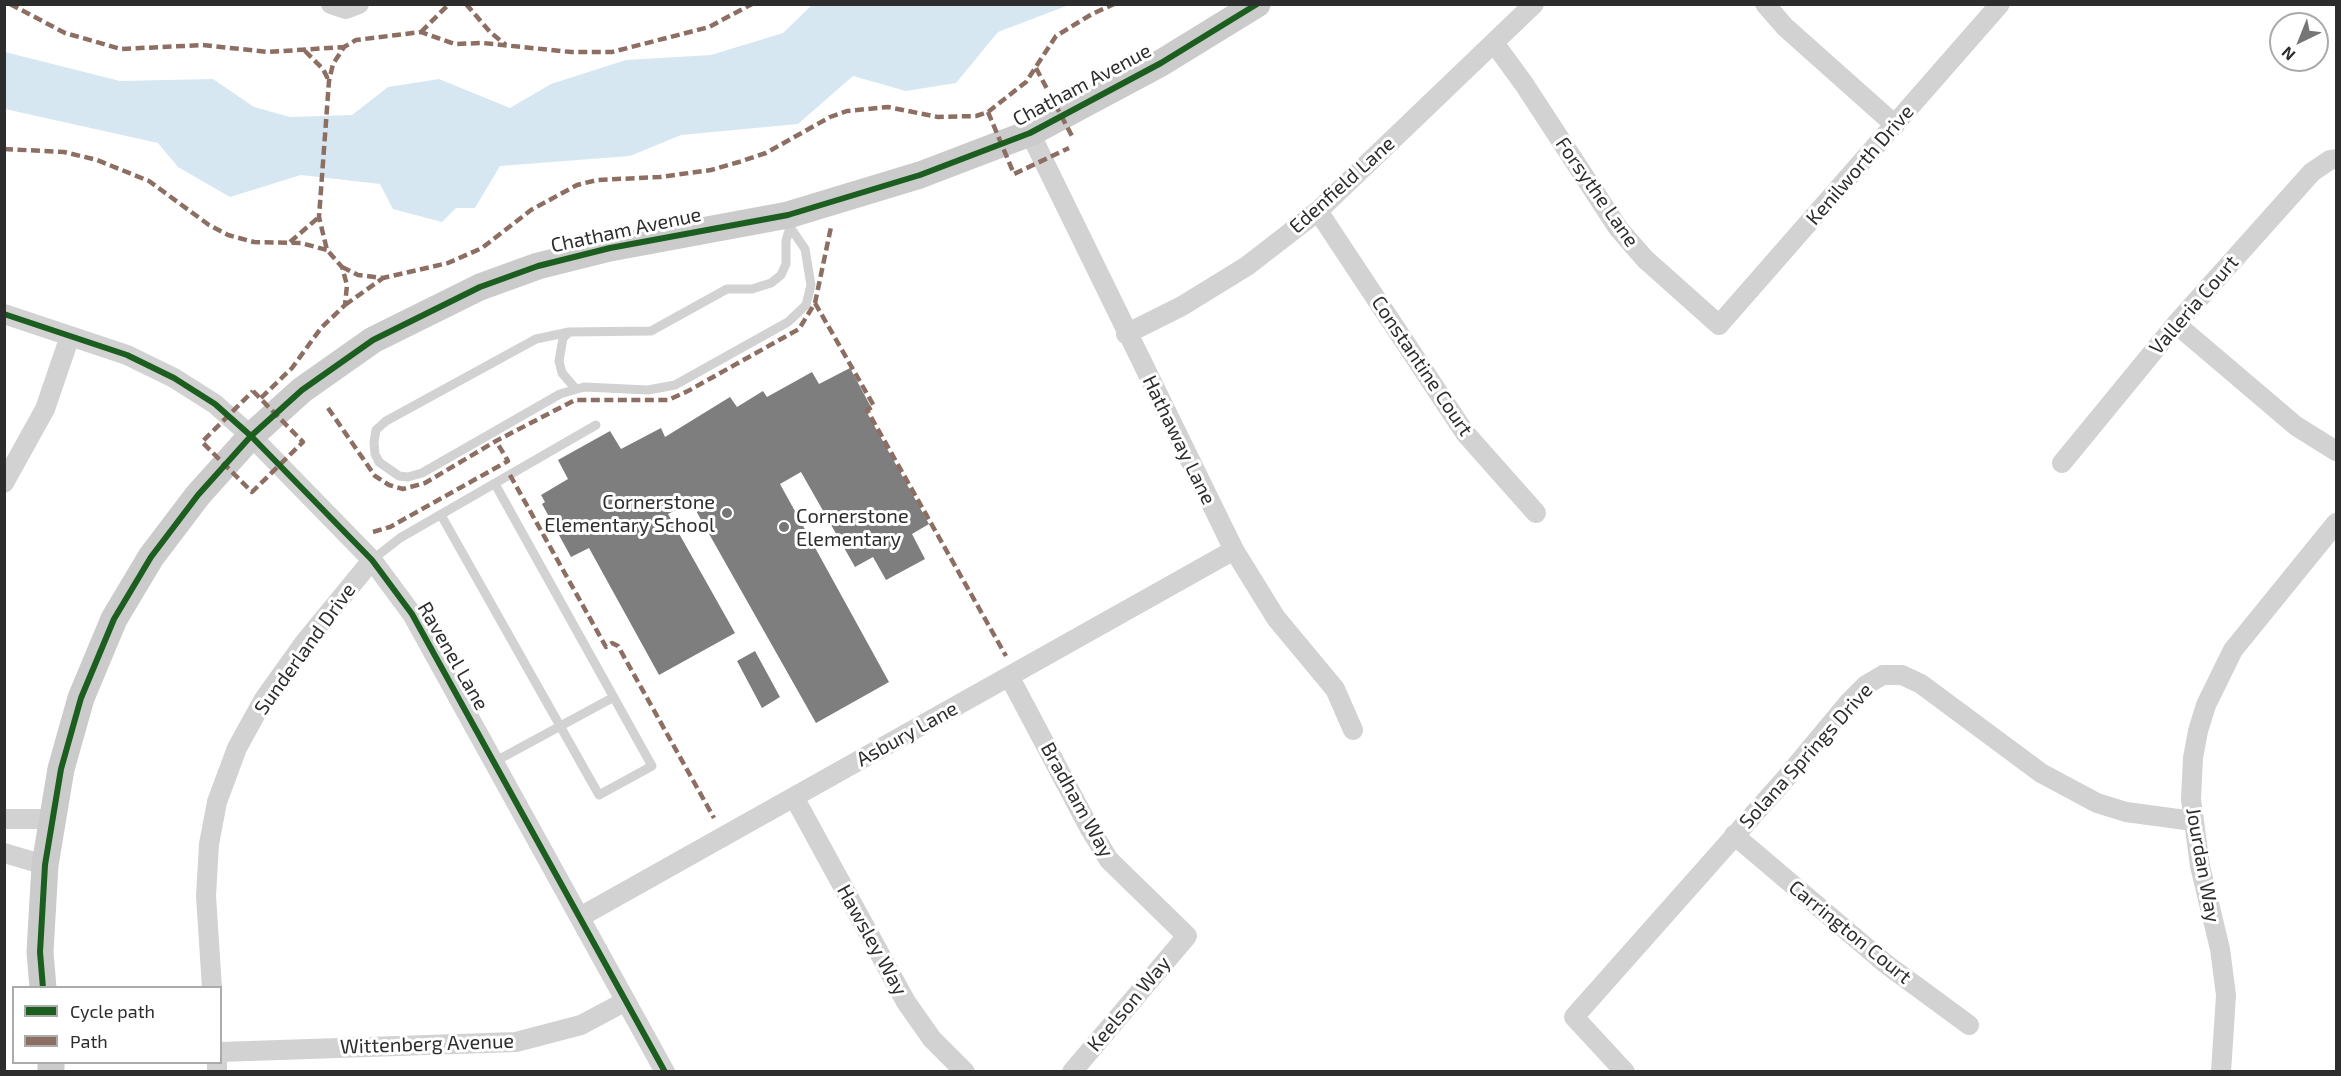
<!DOCTYPE html>
<style>
body{margin:0}
#map{position:relative;width:2341px;height:1076px;overflow:hidden;background:#fff;font-family:"Exo 2",sans-serif}
canvas{display:block}
.frame{position:absolute;inset:0;border:6px solid #2d2d2d;pointer-events:none}
.legend{position:absolute;left:12px;top:986px;width:210px;height:78px;box-sizing:border-box;background:#fff;border:2px solid #ababab;margin:0;padding:8px 10px;list-style:none;font-size:18px;color:#2d2d2d}
.legend li{display:flex;align-items:center;gap:12px;height:30px}
.legend b{width:30px;border:2px solid #ababab}
.north{position:absolute;left:2269px;top:12px;width:60px;height:60px;box-sizing:border-box;background:#fff;border:2px solid #ababab;border-radius:50%;rotate:223deg;font-size:16px;font-weight:700;line-height:24px;text-align:center;color:#2d2d2d}
.north::after{content:'';display:block;margin:auto;width:21px;height:27px;background:#767676;clip-path:polygon(50% 0,100% 100%,50% 72%,0 100%)}
</style>
<div id="map">
<canvas width="2341" height="1076"></canvas>
<div class="frame"></div>
<ul class="legend">
<li><b style="height:8px;background:#1b5e20"></b>Cycle path</li>
<li><b style="height:8px;background:#8d6e63"></b>Path</li>
</ul>
<div class="north">N</div>
</div>
<script>
const c = document.querySelector('canvas').getContext('2d');
c.lineJoin = 'round';
function fill(path, color) {
  c.fillStyle = color;
  c.fill(path, 'evenodd');
}
function poly(rows) {
  const path = new Path2D();
  for (const r of rows) {
    path.moveTo(r[0], r[1]);
    for (let i = 2; i < r.length; i += 2) path.lineTo(r[i], r[i + 1]);
  }
  return path;
}
function trace(path, color, width, dash) {
  c.strokeStyle = color;
  c.lineWidth = width;
  c.lineCap = dash ? 'butt' : 'round';
  c.setLineDash(dash || []);
  c.stroke(path);
}
function drawText(font, color, halo, rows, align = 'center') {
  c.font = font + ' "Exo 2",sans-serif';
  c.lineWidth = 6;
  c.setLineDash([]);
  c.textBaseline = 'middle';
  c.strokeStyle = halo;
  c.fillStyle = color;
  for (const [text, x, y, turn = 0] of rows) {
    c.save();
    c.translate(x, y);
    c.rotate((+turn || 0) * Math.PI / 180);
    c.textAlign = isNaN(turn) ? turn : align;
    if (halo) c.strokeText(text, 0, 0);
    c.fillText(text, 0, 0);
    c.restore();
  }
}
fill(poly([
 [812,5,1069,5,998,32,956,83,906,91,853,76,798,124,681,135,630,156,500,166,475,208,456,208,442,222,393,209,380,184,301,175,230,197,178,167,158,143,5,109,5,52,120,81,213,79,254,107,290,117,352,115,388,87,439,79,510,108,551,84,626,60,711,55,783,33]
]), '#d6e7f2');
fill(poly([
 [850,368,871,407,865,409,929,524,912,534,925,559,886,580,873,557,855,567,801,472,780,484,889,682,816,723,691,502,668,514,735,633,659,675,589,548,571,557,542,504,545,502,541,495,568,479,558,460,610,431,621,449,661,428,665,437,730,397,737,407,763,391,767,397,812,372,819,384],
 [755,651,780,697,762,708,737,661]
]), '#7e7e7e');
trace(poly([
 [788,217,790,227,805,249,811,285,806,305,788,322,675,385,648,390,584,387,560,394,422,473,408,477,399,476,379,462,375,454,374,442,376,430,386,421,536,339,569,332,651,331,727,289,752,289,771,283,781,275,786,264,786,241,790,227],
 [569,332,563,338,559,361,562,373,575,388],
 [441,515,599,795,652,766,495,484],
 [372,560,400,538,596,425],
 [494,762,614,697]
]), '#d2d2d2', 9);
trace(poly([
 [331,4,346,9,359,4],
 [1765,4,1785,27,1895,125],
 [1494,43,1524,84,1618,228,1645,259,1719,325,2000,4],
 [1030,133,1234,550,1276,618,1335,689,1353,730],
 [1318,211,1465,433,1536,513],
 [4,314,127,355,174,378,215,404,251,436,372,560,412,614,665,1072],
 [2176,324,2296,426,2336,451],
 [1126,334,1182,306,1247,266,1318,211,1534,4],
 [2062,463,2176,324,2312,172,2330,160,2336,159],
 [4,483,45,409,70,336],
 [1009,676,1090,829,1109,860,1187,936,1072,1072],
 [794,797,906,1002,932,1039,965,1072],
 [4,819,51,819],
 [1734,835,1886,964,1969,1025],
 [4,853,45,865],
 [580,917,1234,550],
 [212,988,206,896,209,844,217,802,237,748,264,699,304,643,372,560],
 [220,1052,516,1042,581,1025,626,1001],
 [217,1062,217,1072],
 [1625,1072,1574,1017,1786,778,1850,701,1866,685,1883,675,1902,675,1921,684,2041,773,2097,803,2126,812,2193,821],
 [2221,1072,2226,995,2220,949,2200,866,2191,799,2193,758,2198,731,2206,705,2233,650,2336,523]
]), '#d2d2d2', 20);
trace(poly([
 [43,988,40,952,45,865,61,769,81,698,114,619,151,557,198,495,251,436,302,390,373,340,480,287,538,266,610,248,788,215,920,175,1030,133,1161,63,1257,4],
 [51,1062,51,1072]
]), '#cbcbcb', 27);
trace(poly([
 [10,4,65,33,121,49,203,45,268,52,344,47],
 [466,4,490,32,506,45],
 [421,32,449,4],
 [305,51,323,69,329,81],
 [1036,68,1073,138],
 [988,112,1014,174,1069,148],
 [4,149,64,152,97,160,149,181,209,225,228,235,254,242,301,243,327,250],
 [290,242,319,217],
 [342,267,358,275,383,278,448,263,482,248,531,210,577,185,597,180,660,177,711,170,739,162,766,153,830,117,847,111,888,107,938,117,976,116,988,112,1026,82,1056,36,1092,14,1114,4],
 [815,303,874,406,867,410,1006,656],
 [345,305,383,278],
 [253,391,303,442,252,492,202,442,253,391],
 [261,398,292,368,321,328,345,305,347,285,342,267,327,250,319,217,329,81,333,64,344,47,356,40,421,32,455,44,483,43,571,52,612,52,709,27,752,4],
 [328,408,375,476,389,485,403,489,425,483,496,441,575,400,668,400,688,391,799,329,815,303,831,227],
 [510,475,606,647,612,643,618,646,714,818],
 [373,532,390,527,508,461,496,441]
]), '#8d6e63', 4.5, [9, 4.5]);
trace(poly([
 [4,314,127,355,174,378,215,404,251,436,372,560,412,614,665,1072],
 [43,988,40,952,45,865,61,769,81,698,114,619,151,557,198,495,251,436,302,390,373,340,480,287,538,266,610,248,788,215,920,175,1030,133,1161,63,1257,4]
]), '#1b5e20', 6);
for (const [x, y, r, color] of [
 [727,513,6,"#767676"],
 [784,527,6,"#767676"]
]) {
  const dot = new Path2D();
  dot.arc(x, y, r, 0, 2 * Math.PI);
  c.fillStyle = color;
  c.fill(dot);
  trace(dot, '#fff', 2);
}
drawText('20px', '#2d2d2d', '#fff', [
 ["Chatham Avenue",1082,85,-28],
 ["Kenilworth Drive",1860,165,-49],
 ["Edenfield Lane",1342,185,-42],
 ["Forsythe Lane",1597,192,55],
 ["Chatham Avenue",626,230,-12],
 ["Valleria Court",2194,305,-49],
 ["Constantine Court",1422,366,56],
 ["Hathaway Lane",1179,440,64],
 ["Sunderland Drive",305,649,-54],
 ["Ravenel Lane",453,656,60],
 ["Asbury Lane",907,734,-29],
 ["Solana Springs Drive",1806,756,-48],
 ["Bradham Way",1077,800,61],
 ["Jourdan Way",2203,865,80],
 ["Carrington Court",1850,932,39],
 ["Hawsley Way",872,940,61],
 ["Keelson Way",1129,1004,-50],
 ["Wittenberg Avenue",427,1044,-2]
]);
drawText('20px', '#2d2d2d', '#fff', [
 ["Cornerstone",715,502],
 ["Elementary School",715,525],
 ["Cornerstone",796,516,"left"],
 ["Elementary",796,539,"left"]
], 'right');
</script>
